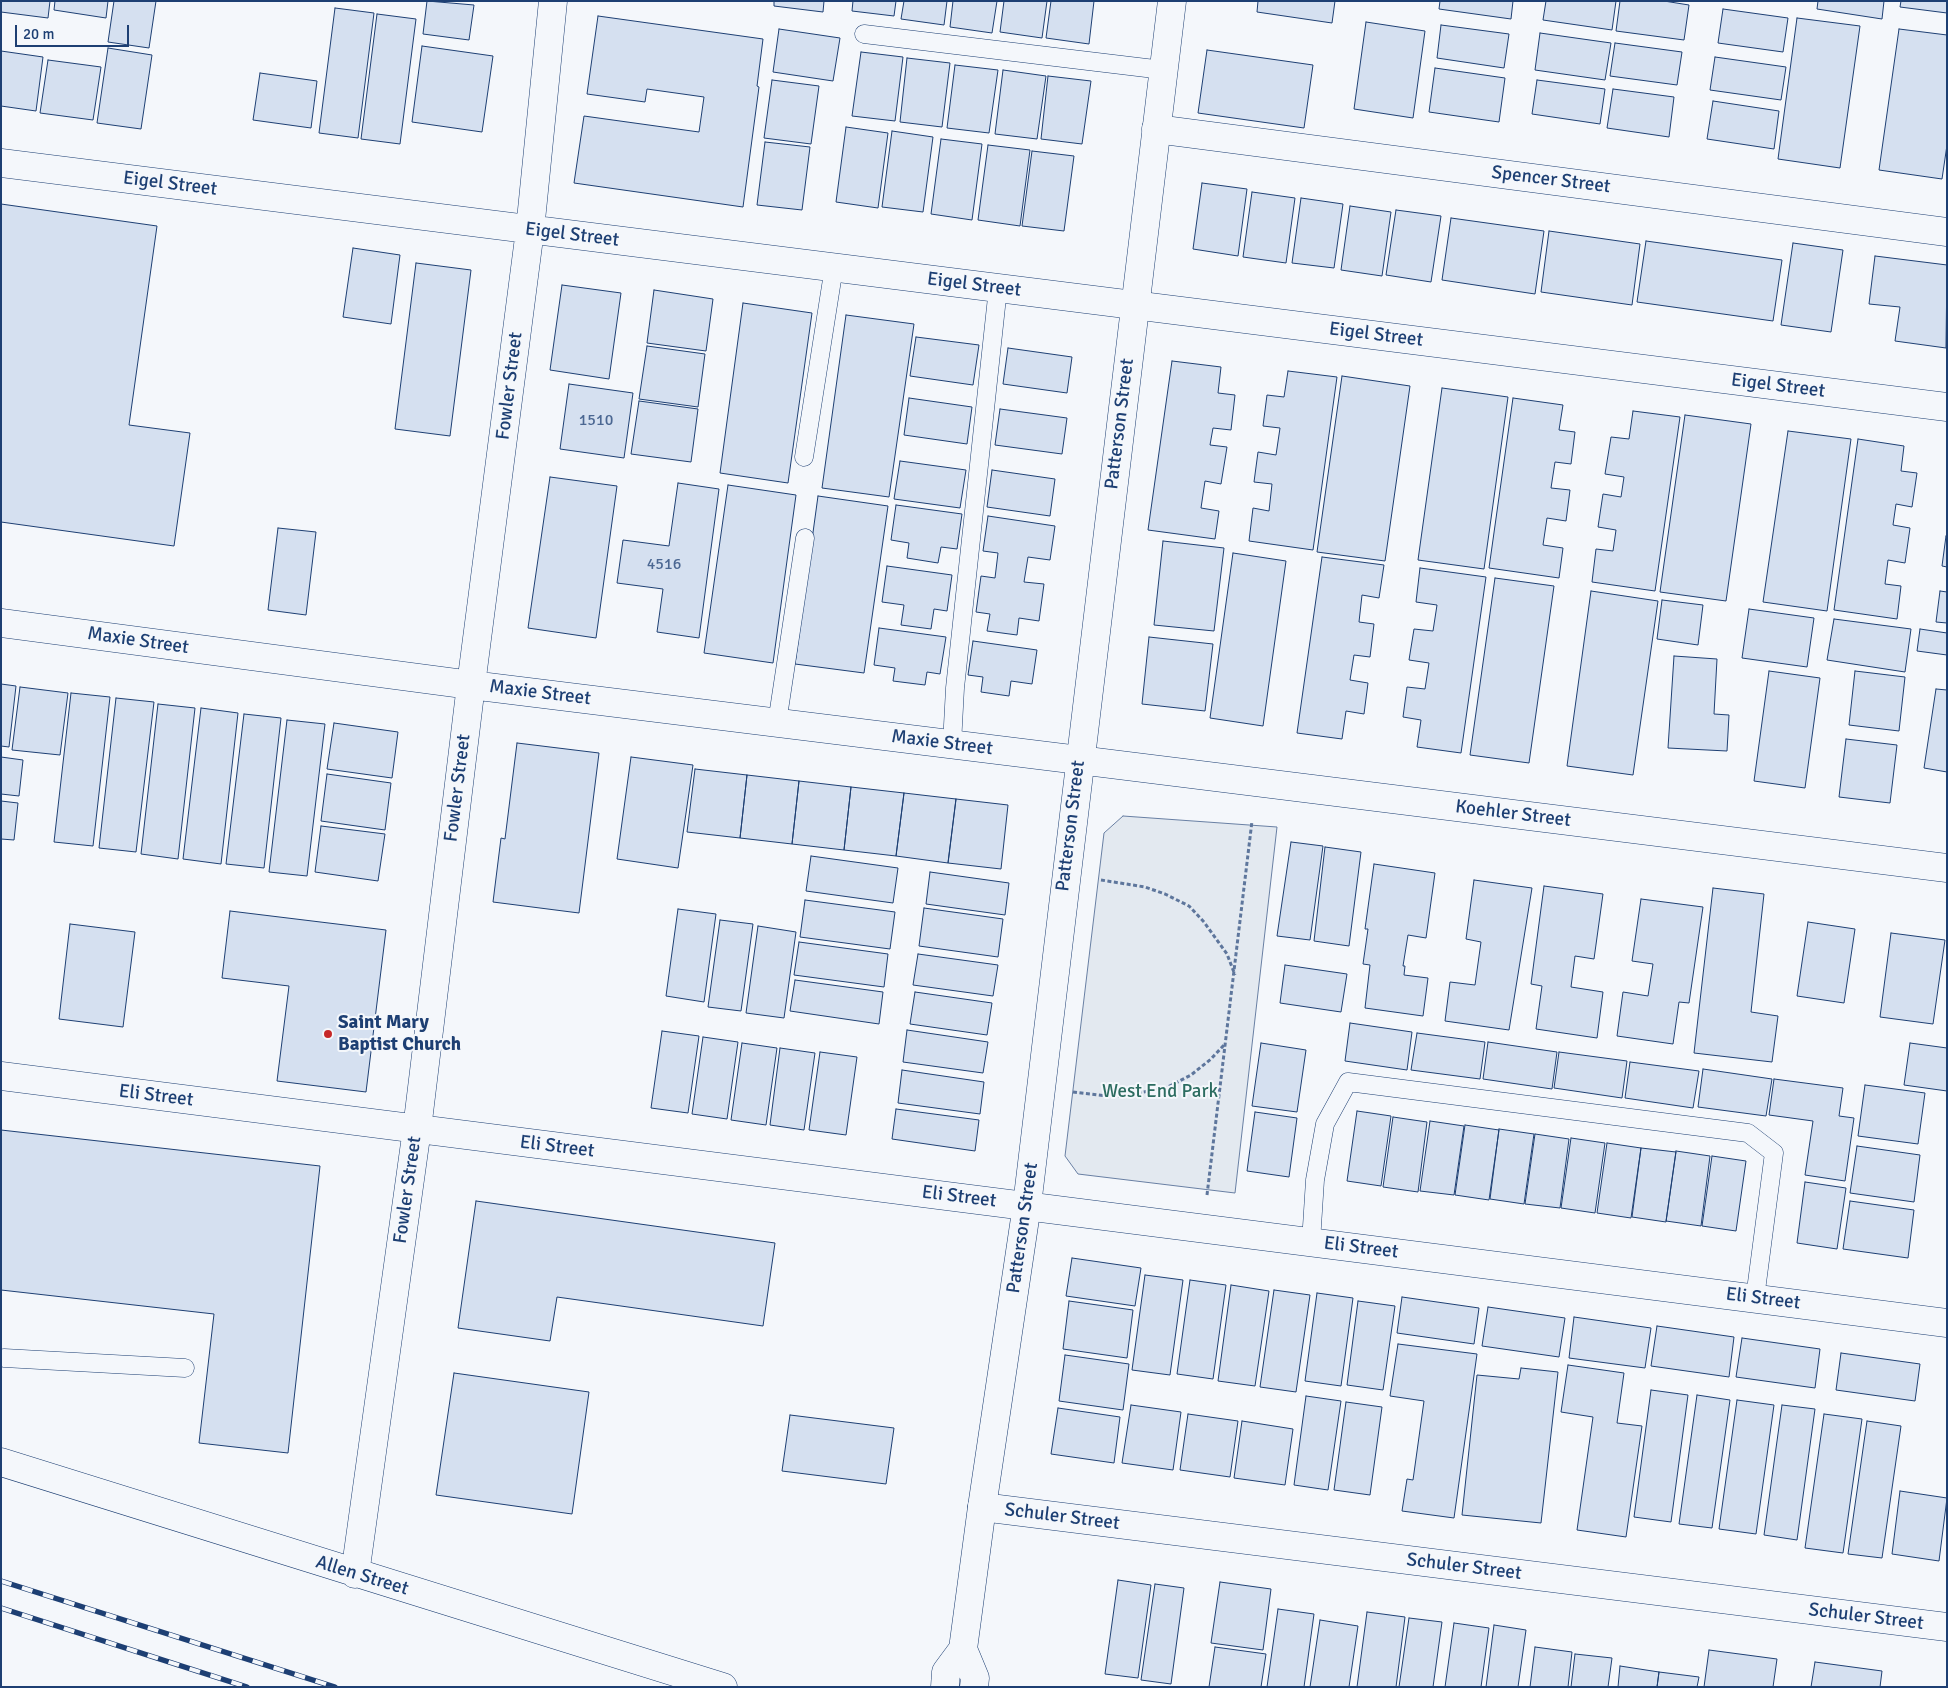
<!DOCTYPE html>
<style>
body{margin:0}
#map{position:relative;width:1948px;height:1688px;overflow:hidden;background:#f4f7fb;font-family:Signika,sans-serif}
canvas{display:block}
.frame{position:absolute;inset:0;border:2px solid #1d3f73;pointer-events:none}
.scale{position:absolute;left:15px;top:25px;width:114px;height:22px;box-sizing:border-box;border:2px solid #1d3f73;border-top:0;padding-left:6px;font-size:15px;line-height:18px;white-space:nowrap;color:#1d3f73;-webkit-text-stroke:4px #f4f7fb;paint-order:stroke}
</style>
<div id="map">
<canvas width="1948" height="1688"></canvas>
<div class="frame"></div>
<div class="scale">20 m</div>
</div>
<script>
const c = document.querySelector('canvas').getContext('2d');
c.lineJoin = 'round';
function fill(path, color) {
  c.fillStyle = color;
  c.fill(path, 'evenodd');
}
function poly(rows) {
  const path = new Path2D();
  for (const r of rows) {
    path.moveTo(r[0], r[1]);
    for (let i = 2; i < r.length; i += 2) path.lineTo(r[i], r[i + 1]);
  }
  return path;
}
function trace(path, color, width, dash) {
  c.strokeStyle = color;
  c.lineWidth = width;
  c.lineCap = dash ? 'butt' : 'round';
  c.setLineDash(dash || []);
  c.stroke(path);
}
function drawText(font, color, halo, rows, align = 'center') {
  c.font = font + ' Signika,sans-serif';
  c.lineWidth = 4;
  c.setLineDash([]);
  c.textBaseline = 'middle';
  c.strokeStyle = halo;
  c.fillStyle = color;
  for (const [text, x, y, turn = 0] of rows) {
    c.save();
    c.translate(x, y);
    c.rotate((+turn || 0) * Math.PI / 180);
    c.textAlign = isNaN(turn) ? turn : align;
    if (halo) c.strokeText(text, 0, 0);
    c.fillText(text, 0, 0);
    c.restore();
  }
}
const green = poly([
 [1123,816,1277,827,1235,1193,1078,1174,1065,1156,1104,833,1123,816]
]);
fill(green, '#e3e9f0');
trace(green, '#687fa3', 1);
const building = poly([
 [1,1,50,1,48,18,1,12,1,1],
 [55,1,108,1,106,18,54,10,55,1],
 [114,1,156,1,149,48,108,42,114,1],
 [427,1,474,5,469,40,423,34,427,1],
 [774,1,824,1,823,12,774,6,774,1],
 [853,1,896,1,894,16,852,11,853,1],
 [904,1,947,1,944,25,901,19,904,1],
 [953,1,997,1,992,33,950,27,953,1],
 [1004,1,1047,1,1042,38,1000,32,1004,1],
 [1051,1,1094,1,1089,44,1046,38,1051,1],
 [1258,1,1335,1,1332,23,1257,12,1258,1],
 [1440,1,1513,1,1511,19,1439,9,1440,1],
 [1546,1,1616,1,1612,30,1543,20,1546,1],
 [1620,1,1664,1,1689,5,1684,40,1616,31,1620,1],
 [1818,1,1884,1,1882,19,1817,9,1818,1],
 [1901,1,1947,1,1947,13,1900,7,1901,1],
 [335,8,374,13,358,138,319,133,335,8],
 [1723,9,1788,18,1783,52,1718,43,1723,9],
 [377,14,416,19,400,144,361,139,377,14],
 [598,16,763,39,757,86,759,87,743,207,574,183,584,116,699,132,704,97,647,89,645,102,587,94,598,16],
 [1797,18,1860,26,1840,168,1778,159,1797,18],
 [1366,22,1425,31,1413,118,1354,109,1366,22],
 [1441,25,1509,34,1504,68,1437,58,1441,25],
 [779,29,840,38,833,81,773,72,779,29],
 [1899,29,1947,35,1947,145,1942,179,1879,170,1899,29],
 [1540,33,1611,43,1605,80,1535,70,1540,33],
 [1615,43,1682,52,1677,85,1610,76,1615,43],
 [422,46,493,56,482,132,412,122,422,46],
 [108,48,152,55,141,129,97,123,108,48],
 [1207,50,1313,65,1304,128,1198,113,1207,50],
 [1,51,43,57,36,111,1,106,1,51],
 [861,52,903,57,895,121,852,116,861,52],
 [1715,57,1786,67,1781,100,1710,90,1715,57],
 [907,58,950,63,942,127,900,122,907,58],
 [48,60,101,67,93,120,40,113,48,60],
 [955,65,998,70,989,133,947,128,955,65],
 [1435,68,1505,78,1499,122,1429,112,1435,68],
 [1003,70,1046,76,1037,139,995,134,1003,70],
 [260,73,317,81,311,128,253,120,260,73],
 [1048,76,1091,81,1082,144,1041,139,1048,76],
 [772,80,819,86,811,144,764,138,772,80],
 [1537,80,1605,89,1600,124,1532,114,1537,80],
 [1613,89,1674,97,1669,137,1607,128,1613,89],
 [1713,101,1779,111,1774,149,1707,139,1713,101],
 [846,127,888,133,878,208,836,202,846,127],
 [892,131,933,137,923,212,882,207,892,131],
 [941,139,982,144,972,220,931,214,941,139],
 [765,142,810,147,802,210,757,205,765,142],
 [988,145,1030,150,1020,226,978,220,988,145],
 [1032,151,1074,156,1064,231,1022,226,1032,151],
 [1202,183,1247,189,1238,256,1193,249,1202,183],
 [1252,192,1295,198,1286,263,1243,257,1252,192],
 [1301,198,1343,204,1334,268,1292,263,1301,198],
 [1,204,157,226,129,425,190,433,174,546,1,522,1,204],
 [1350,206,1391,212,1382,276,1341,270,1350,206],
 [1396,210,1441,216,1431,282,1386,275,1396,210],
 [1451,218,1544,231,1535,294,1442,280,1451,218],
 [1549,231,1640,244,1632,305,1541,292,1549,231],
 [1646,241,1782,260,1773,321,1637,302,1646,241],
 [1793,243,1843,250,1831,332,1781,325,1793,243],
 [353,248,400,255,391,324,343,317,353,248],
 [1875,256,1947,265,1946,348,1895,341,1900,307,1869,304,1875,256],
 [416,263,471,270,450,436,395,429,416,263],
 [562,285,621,293,609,379,550,370,562,285],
 [654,290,713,299,706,351,647,343,654,290],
 [743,303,812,313,788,483,720,473,743,303],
 [846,315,914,324,889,497,822,488,846,315],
 [916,337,979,345,973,385,910,376,916,337],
 [647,346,705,354,698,407,639,399,647,346],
 [1008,348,1072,357,1067,393,1003,384,1008,348],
 [1172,361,1221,367,1218,393,1235,395,1231,430,1213,428,1210,445,1227,447,1221,484,1205,481,1201,508,1219,511,1215,539,1148,530,1172,361],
 [1288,371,1337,377,1313,550,1249,541,1253,508,1269,511,1272,484,1254,482,1258,452,1276,455,1280,428,1263,426,1267,395,1284,397,1288,371],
 [1342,376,1410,386,1385,561,1317,552,1342,376],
 [569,384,633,393,624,458,560,449,569,384],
 [1442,388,1508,397,1484,569,1418,560,1442,388],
 [909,398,972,407,967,444,904,435,909,398],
 [1513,398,1563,405,1559,430,1575,432,1571,464,1555,462,1551,488,1570,490,1566,521,1547,518,1543,545,1563,548,1559,578,1489,568,1513,398],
 [639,401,698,409,691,462,631,454,639,401],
 [1000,409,1067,418,1062,454,995,445,1000,409],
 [1633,411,1680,417,1655,591,1592,582,1596,549,1613,551,1616,530,1598,527,1603,494,1621,497,1624,477,1605,474,1611,437,1629,439,1633,411],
 [1685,415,1751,424,1726,601,1660,592,1685,415],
 [1788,431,1851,439,1827,611,1763,602,1788,431],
 [1858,439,1904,446,1901,471,1917,473,1912,507,1896,504,1893,525,1910,528,1905,563,1888,560,1885,584,1901,586,1897,619,1834,610,1858,439],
 [900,461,966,470,960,508,894,499,900,461],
 [992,470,1055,479,1050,516,987,507,992,470],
 [550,477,617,486,596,638,528,628,550,477],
 [678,483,719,489,699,638,657,632,663,589,617,583,623,540,669,546,678,483],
 [728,485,796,495,773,663,704,653,728,485],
 [818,496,888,506,864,673,795,664,818,496],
 [896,505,962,514,957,549,941,547,938,563,907,558,909,543,891,540,896,505],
 [988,516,1055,526,1050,560,1028,557,1024,582,1044,584,1039,621,1019,618,1017,635,987,631,990,614,976,612,981,576,995,578,998,553,983,551,988,516],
 [278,528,316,532,306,615,268,610,278,528],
 [1946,536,1947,536,1947,567,1942,566,1946,536],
 [1163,541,1224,548,1214,631,1154,625,1163,541],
 [1233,553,1286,561,1263,726,1210,718,1233,553],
 [1322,557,1384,565,1379,598,1362,595,1359,622,1374,624,1370,657,1354,655,1350,680,1368,683,1364,714,1346,711,1342,739,1297,733,1322,557],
 [887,566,952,575,947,611,934,609,931,629,901,625,904,605,882,602,887,566],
 [1420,568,1486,577,1461,753,1417,747,1421,720,1403,717,1407,687,1425,689,1429,663,1409,660,1414,629,1433,631,1437,605,1416,602,1420,568],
 [1495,578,1554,586,1529,763,1470,755,1495,578],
 [1591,591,1658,601,1633,775,1567,766,1591,591],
 [1940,591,1947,592,1947,623,1936,622,1940,591],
 [1662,600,1703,605,1698,645,1657,639,1662,600],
 [1749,609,1814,618,1807,667,1742,658,1749,609],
 [1834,619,1911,629,1905,672,1827,660,1834,619],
 [879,628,946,637,940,674,927,672,925,685,893,681,895,668,874,665,879,628],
 [1920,629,1947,633,1947,655,1917,651,1920,629],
 [1149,637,1213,644,1205,711,1142,704,1149,637],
 [973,641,1037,650,1032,684,1011,681,1009,696,981,692,983,677,968,675,973,641],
 [1674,656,1717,659,1714,714,1729,715,1727,751,1668,748,1674,656],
 [1769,671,1820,678,1805,788,1754,781,1769,671],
 [1855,671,1905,677,1899,731,1849,725,1855,671],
 [1,684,16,686,9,747,1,746,1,684],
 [20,687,68,693,60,755,12,750,20,687],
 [1936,689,1947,690,1947,772,1924,768,1936,689],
 [71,693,110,697,93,846,54,842,71,693],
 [116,698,154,702,136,852,99,848,116,698],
 [158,704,195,708,178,859,141,854,158,704],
 [201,708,238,713,221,864,183,859,201,708],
 [244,714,281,718,264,868,226,864,244,714],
 [287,720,325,724,307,876,269,872,287,720],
 [334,723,398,732,392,778,327,769,334,723],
 [1846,739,1897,745,1890,803,1839,797,1846,739],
 [517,743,599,753,579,913,493,902,501,838,505,839,517,743],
 [1,757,23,760,19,796,1,794,1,757],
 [631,757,693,765,678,868,617,859,631,757],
 [695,769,747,775,740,838,687,832,695,769],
 [327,774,391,783,385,830,321,821,327,774],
 [747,775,799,781,792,844,740,838,747,775],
 [799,781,851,787,844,850,792,844,799,781],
 [851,787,904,793,896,856,844,850,851,787],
 [904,793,956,799,948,863,896,856,904,793],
 [956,799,1008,805,1001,869,948,863,956,799],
 [1,801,18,803,14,840,1,839,1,801],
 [321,826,385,834,378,881,315,872,321,826],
 [1291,842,1323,846,1310,940,1277,936,1291,842],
 [1325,847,1361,852,1349,946,1314,941,1325,847],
 [811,856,898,868,893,903,806,891,811,856],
 [1374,864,1435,873,1426,938,1408,935,1403,966,1405,966,1404,975,1428,978,1423,1016,1365,1008,1370,965,1363,964,1368,929,1365,929,1374,864],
 [930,872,1009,883,1005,915,926,904,930,872],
 [1474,880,1532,888,1509,1030,1445,1021,1450,982,1475,985,1481,942,1466,939,1474,880],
 [1544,886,1603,894,1594,959,1575,956,1571,987,1603,992,1597,1038,1536,1029,1542,986,1531,984,1544,886],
 [1713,888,1764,894,1751,1012,1778,1016,1772,1062,1694,1053,1713,888],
 [1641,899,1703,907,1689,1003,1679,1002,1673,1044,1617,1036,1623,992,1648,996,1653,964,1632,961,1641,899],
 [805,900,895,912,890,949,800,937,805,900],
 [924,908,1003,919,998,957,919,946,924,908],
 [678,909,716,914,704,1002,666,996,678,909],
 [230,911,386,930,366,1092,277,1081,289,986,222,978,230,911],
 [720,920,753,924,741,1011,708,1007,720,920],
 [1808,922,1855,929,1844,1003,1797,996,1808,922],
 [70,924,135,932,123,1027,59,1019,70,924],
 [758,926,796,932,784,1018,746,1013,758,926],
 [1891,933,1945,940,1933,1024,1880,1017,1891,933],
 [799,942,888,954,884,987,794,975,799,942],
 [918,954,998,965,993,996,913,985,918,954],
 [1285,965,1347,974,1341,1012,1280,1003,1285,965],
 [795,980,883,992,879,1024,790,1011,795,980],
 [915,992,992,1003,987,1035,910,1024,915,992],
 [1350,1023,1412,1032,1407,1070,1345,1061,1350,1023],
 [907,1030,988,1042,983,1073,903,1062,907,1030],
 [662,1031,699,1036,688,1113,651,1108,662,1031],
 [1417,1033,1485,1042,1480,1079,1411,1070,1417,1033],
 [703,1037,738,1042,727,1119,692,1114,703,1037],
 [1488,1042,1557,1052,1552,1089,1483,1079,1488,1042],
 [742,1043,777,1048,766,1125,731,1120,742,1043],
 [1261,1043,1306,1050,1297,1112,1252,1106,1261,1043],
 [1910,1043,1947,1048,1947,1091,1904,1085,1910,1043],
 [780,1048,815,1053,804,1130,770,1125,780,1048],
 [820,1052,857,1057,846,1135,809,1130,820,1052],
 [1559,1052,1627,1061,1622,1098,1554,1088,1559,1052],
 [1630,1062,1699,1071,1693,1108,1625,1098,1630,1062],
 [1703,1069,1772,1079,1766,1116,1698,1107,1703,1069],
 [902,1070,984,1082,980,1114,898,1103,902,1070],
 [1774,1079,1843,1088,1839,1116,1854,1118,1845,1181,1805,1175,1813,1121,1769,1115,1774,1079],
 [1865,1085,1925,1093,1918,1144,1858,1136,1865,1085],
 [896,1109,979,1120,975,1151,892,1139,896,1109],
 [1357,1111,1391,1116,1381,1186,1347,1181,1357,1111],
 [1255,1112,1297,1118,1289,1177,1247,1171,1255,1112],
 [1393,1117,1427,1122,1418,1192,1383,1187,1393,1117],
 [1430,1121,1464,1126,1454,1195,1420,1191,1430,1121],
 [1465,1125,1499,1130,1489,1200,1455,1195,1465,1125],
 [1499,1129,1534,1134,1524,1204,1490,1199,1499,1129],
 [1,1130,320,1166,288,1453,199,1443,214,1314,1,1290,1,1130],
 [1535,1134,1569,1139,1560,1208,1525,1204,1535,1134],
 [1571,1138,1605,1143,1595,1213,1561,1208,1571,1138],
 [1607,1143,1641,1148,1631,1218,1597,1213,1607,1143],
 [1857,1146,1920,1155,1914,1202,1850,1193,1857,1146],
 [1641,1148,1676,1152,1666,1222,1632,1217,1641,1148],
 [1676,1151,1710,1156,1701,1226,1666,1221,1676,1151],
 [1712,1156,1746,1161,1736,1231,1702,1226,1712,1156],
 [1805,1182,1846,1188,1837,1249,1797,1243,1805,1182],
 [476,1201,775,1243,763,1326,557,1297,550,1341,458,1328,476,1201],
 [1850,1201,1914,1210,1908,1258,1843,1249,1850,1201],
 [1072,1258,1141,1268,1135,1306,1066,1296,1072,1258],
 [1145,1275,1183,1280,1170,1375,1132,1370,1145,1275],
 [1190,1280,1226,1285,1213,1379,1177,1374,1190,1280],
 [1231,1285,1269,1291,1255,1386,1218,1381,1231,1285],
 [1274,1290,1310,1295,1296,1392,1260,1387,1274,1290],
 [1317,1293,1353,1298,1341,1386,1305,1381,1317,1293],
 [1402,1297,1479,1308,1474,1344,1397,1333,1402,1297],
 [1069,1301,1133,1310,1127,1358,1063,1349,1069,1301],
 [1358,1301,1395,1306,1383,1390,1347,1385,1358,1301],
 [1488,1307,1565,1318,1559,1357,1482,1346,1488,1307],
 [1574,1317,1651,1328,1645,1368,1569,1358,1574,1317],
 [1657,1326,1734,1337,1729,1377,1651,1366,1657,1326],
 [1742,1338,1820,1349,1815,1388,1736,1377,1742,1338],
 [1398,1344,1477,1354,1454,1518,1402,1511,1407,1479,1413,1480,1424,1401,1390,1396,1398,1344],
 [1841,1353,1920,1364,1915,1401,1836,1390,1841,1353],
 [1065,1355,1129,1364,1123,1410,1059,1401,1065,1355],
 [1568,1365,1624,1373,1617,1423,1642,1426,1626,1537,1577,1530,1593,1417,1561,1412,1568,1365],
 [1521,1368,1558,1372,1541,1523,1462,1515,1477,1375,1519,1379,1521,1368],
 [454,1373,589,1392,572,1514,436,1495,454,1373],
 [1651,1390,1688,1395,1671,1522,1634,1517,1651,1390],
 [1697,1395,1730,1400,1712,1528,1679,1524,1697,1395],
 [1306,1396,1341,1401,1328,1490,1294,1485,1306,1396],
 [1737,1400,1774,1405,1756,1534,1719,1529,1737,1400],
 [1346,1402,1382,1407,1370,1495,1334,1490,1346,1402],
 [1131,1405,1181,1412,1173,1470,1122,1463,1131,1405],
 [1782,1405,1815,1409,1797,1540,1764,1535,1782,1405],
 [1058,1408,1120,1417,1114,1463,1051,1454,1058,1408],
 [1188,1414,1238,1421,1230,1477,1180,1470,1188,1414],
 [1824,1414,1862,1419,1843,1553,1805,1548,1824,1414],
 [790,1415,894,1428,886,1484,782,1471,790,1415],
 [1242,1421,1293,1429,1285,1485,1234,1478,1242,1421],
 [1867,1421,1901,1426,1882,1558,1848,1554,1867,1421],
 [1900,1491,1947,1498,1939,1561,1892,1554,1900,1491],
 [1118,1580,1151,1585,1138,1678,1105,1674,1118,1580],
 [1220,1582,1271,1589,1263,1650,1211,1643,1220,1582],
 [1155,1584,1184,1588,1171,1684,1141,1680,1155,1584],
 [1278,1609,1314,1614,1304,1687,1267,1687,1278,1609],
 [1367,1612,1405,1617,1396,1687,1357,1687,1367,1612],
 [1409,1618,1442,1622,1433,1687,1399,1687,1409,1618],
 [1320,1620,1358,1626,1349,1687,1310,1687,1320,1620],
 [1454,1623,1489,1628,1481,1687,1445,1687,1454,1623],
 [1494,1625,1526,1630,1518,1687,1486,1687,1494,1625],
 [1215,1647,1266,1654,1261,1687,1209,1687,1215,1647],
 [1535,1647,1572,1652,1568,1687,1530,1687,1535,1647],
 [1709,1650,1777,1659,1773,1687,1704,1687,1709,1650],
 [1575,1654,1612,1658,1608,1687,1571,1687,1575,1654],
 [1815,1662,1882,1671,1880,1687,1811,1687,1815,1662],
 [1620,1666,1659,1672,1657,1687,1618,1687,1620,1666],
 [1659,1672,1699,1677,1697,1687,1657,1687,1659,1672]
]);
fill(building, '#d5e0f0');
trace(building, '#1d3f73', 1);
const service = poly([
 [864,34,1163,70],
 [804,457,834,267],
 [777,723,805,538],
 [952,744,955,688,998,288],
 [1311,1242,1315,1180,1325,1124,1348,1082,1748,1133,1774,1153,1755,1298],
 [4,1358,185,1368]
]);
const minor = poly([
 [1156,129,1947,232],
 [1,163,1947,407],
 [1,623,471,685,1079,760],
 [1,1076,1947,1323],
 [1,1462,723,1687],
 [982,1507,1947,1627],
 [355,1574,417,1129,471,685,530,230,553,1]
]);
const tertiary = poly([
 [1079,760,1947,868],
 [945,1687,946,1672,963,1649],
 [974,1687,975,1678,963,1649,982,1507,1027,1205,1172,1]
]);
trace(service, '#1d3f73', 19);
trace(minor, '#1d3f73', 29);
trace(tertiary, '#1d3f73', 29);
trace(poly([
 [1101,880,1145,887,1165,894,1189,906,1204,922,1227,954,1235,975],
 [1073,1092,1116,1097,1166,1088,1191,1075,1211,1059,1225,1044],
 [1207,1195,1252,821]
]), '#5e769c', 3, [4, 2.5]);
trace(service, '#f4f7fb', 18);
trace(minor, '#f4f7fb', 28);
trace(tertiary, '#f4f7fb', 28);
const rail = poly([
 [1,1581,335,1687],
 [1,1608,247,1687]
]);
trace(rail, '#1d3f73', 5.5);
trace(rail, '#f4f7fb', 4, [11]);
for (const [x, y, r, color] of [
 [328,1034,5,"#c62828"]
]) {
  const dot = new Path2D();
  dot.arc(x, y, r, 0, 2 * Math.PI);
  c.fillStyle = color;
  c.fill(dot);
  trace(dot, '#f4f7fb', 2);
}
drawText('16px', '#4b6792', null, [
 ["1510",596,421],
 ["4516",664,565]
]);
drawText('19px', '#1d3f73', '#f4f7fb', [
 ["Spencer Street",1551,180,7],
 ["Eigel Street",170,184,7],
 ["Eigel Street",572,235,7],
 ["Eigel Street",974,285,7],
 ["Eigel Street",1376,335,7],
 ["Fowler Street",510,386,-83],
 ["Eigel Street",1778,386,7],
 ["Patterson Street",1120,424,-83],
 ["Maxie Street",138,641,8],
 ["Maxie Street",540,693,7],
 ["Maxie Street",942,743,7],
 ["Fowler Street",458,788,-83],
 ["Koehler Street",1513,814,7],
 ["Patterson Street",1071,826,-83],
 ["Eli Street",156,1096,7],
 ["Eli Street",557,1147,7],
 ["Fowler Street",408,1190,-82],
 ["Eli Street",959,1197,7],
 ["Patterson Street",1023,1228,-82],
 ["Eli Street",1361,1248,7],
 ["Eli Street",1763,1299,7],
 ["Schuler Street",1062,1517,7],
 ["Schuler Street",1464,1567,7],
 ["Allen Street",362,1576,17],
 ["Schuler Street",1866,1617,7]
]);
drawText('bold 19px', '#1d3f73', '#f4f7fb', [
 ["Saint Mary",338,1023],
 ["Baptist Church",338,1045]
], 'left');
drawText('19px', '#2c6c60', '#f4f7fb', [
 ["West End Park",1160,1092]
]);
</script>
